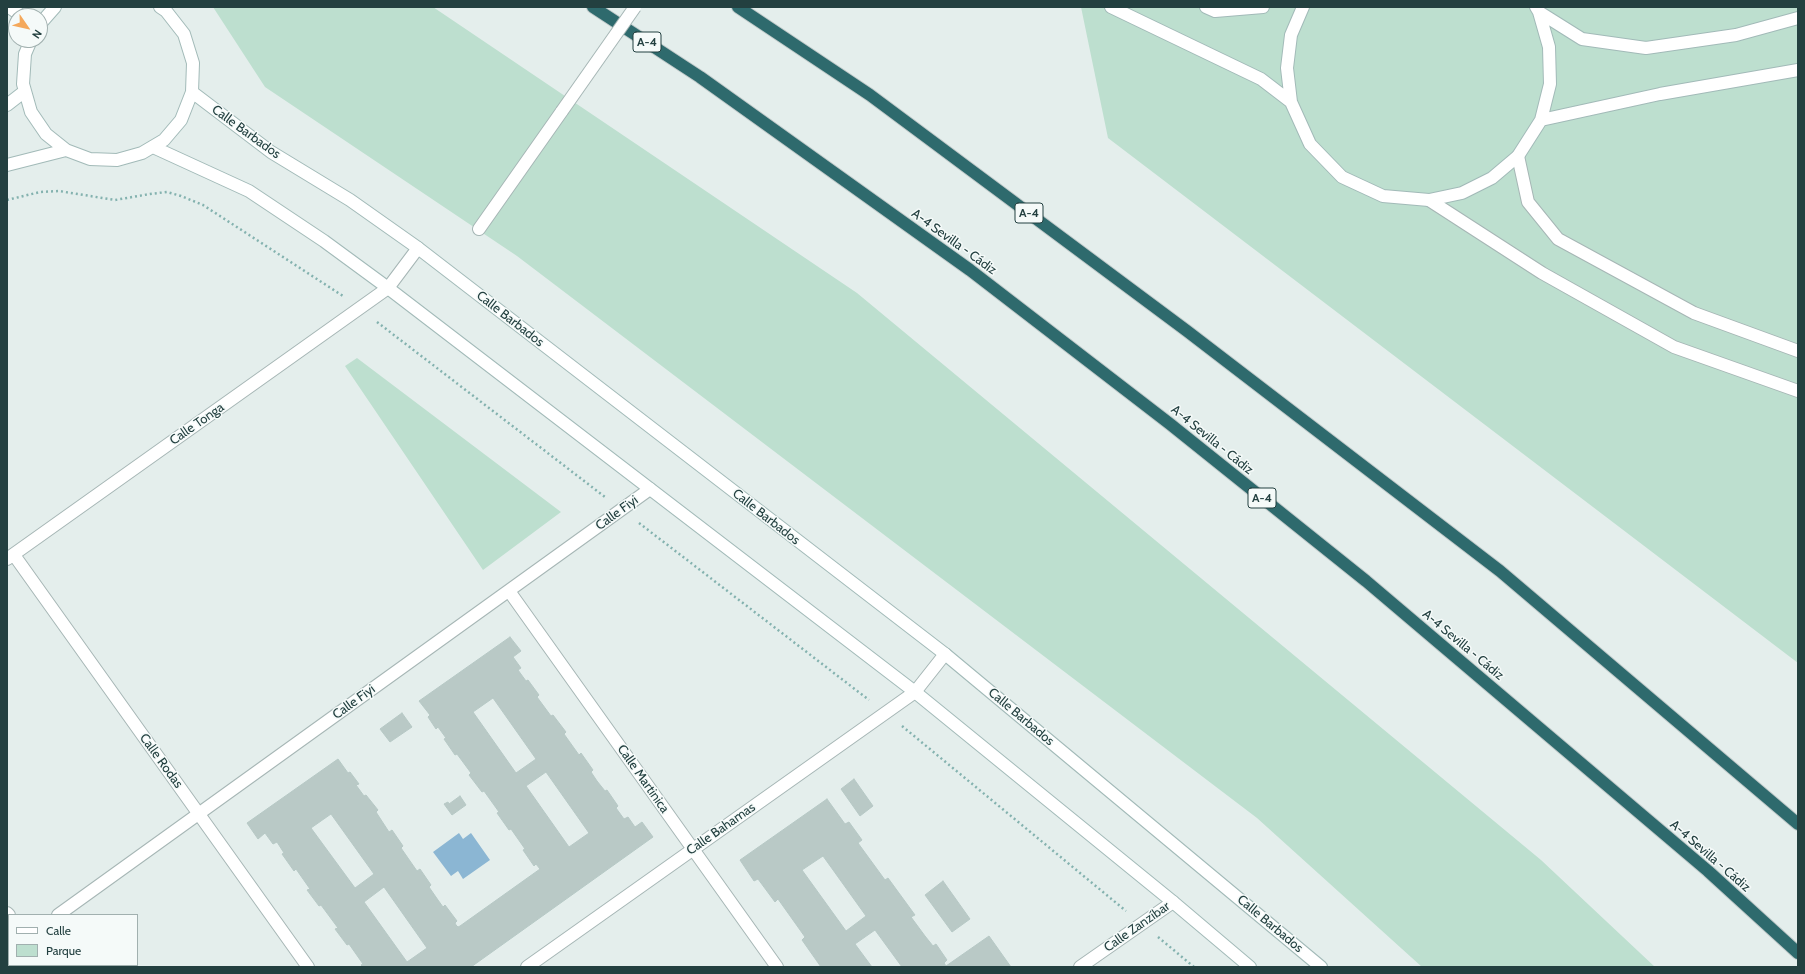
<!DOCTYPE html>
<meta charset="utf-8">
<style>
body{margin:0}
#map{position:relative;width:1805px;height:974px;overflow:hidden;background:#e4eeec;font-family:Cabin,sans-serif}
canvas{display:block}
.frame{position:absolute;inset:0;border:8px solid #234040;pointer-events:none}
.legend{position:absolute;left:8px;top:914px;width:130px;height:52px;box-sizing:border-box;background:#f5faf9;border:1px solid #a1b0af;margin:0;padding:5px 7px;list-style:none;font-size:12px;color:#234040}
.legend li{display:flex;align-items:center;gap:8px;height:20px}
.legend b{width:20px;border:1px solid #a1b0af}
.north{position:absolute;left:8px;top:8px;width:40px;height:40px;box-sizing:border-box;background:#f5faf9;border:1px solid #a1b0af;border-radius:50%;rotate:124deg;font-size:11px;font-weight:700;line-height:16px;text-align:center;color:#234040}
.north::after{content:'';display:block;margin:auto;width:14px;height:18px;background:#f4a85b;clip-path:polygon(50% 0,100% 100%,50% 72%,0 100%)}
</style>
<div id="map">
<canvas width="1805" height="974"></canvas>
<div class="frame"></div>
<ul class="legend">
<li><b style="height:5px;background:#fff"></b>Calle</li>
<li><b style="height:11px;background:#bddfcf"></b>Parque</li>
</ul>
<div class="north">N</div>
</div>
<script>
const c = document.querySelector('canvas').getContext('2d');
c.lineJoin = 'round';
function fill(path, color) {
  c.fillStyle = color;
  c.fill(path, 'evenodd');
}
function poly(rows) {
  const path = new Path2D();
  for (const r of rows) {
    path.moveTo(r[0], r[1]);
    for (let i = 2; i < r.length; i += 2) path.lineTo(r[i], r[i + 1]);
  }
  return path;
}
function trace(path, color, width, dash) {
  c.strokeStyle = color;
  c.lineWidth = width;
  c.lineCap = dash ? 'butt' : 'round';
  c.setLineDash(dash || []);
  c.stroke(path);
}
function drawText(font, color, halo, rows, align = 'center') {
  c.font = font + ' Cabin,sans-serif';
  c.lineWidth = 3;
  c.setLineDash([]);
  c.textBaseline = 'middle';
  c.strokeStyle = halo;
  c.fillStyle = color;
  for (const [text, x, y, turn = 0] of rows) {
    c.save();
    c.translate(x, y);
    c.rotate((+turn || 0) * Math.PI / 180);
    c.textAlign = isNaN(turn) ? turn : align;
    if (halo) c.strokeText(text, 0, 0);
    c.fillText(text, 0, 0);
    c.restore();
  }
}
fill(poly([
 [213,7,433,7,857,293,1541,860,1655,967,1422,967,1257,818,517,256,265,87],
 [1081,7,1798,7,1798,663,1108,138],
 [357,358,561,512,483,570,345,366]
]), '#bddfcf');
fill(poly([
 [459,833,463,839,471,833,490,860,463,879,458,871,451,876,433,852]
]), '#8bb6d3');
const building = poly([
 [510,637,521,651,513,657,521,668,518,670,526,681,528,680,539,695,537,697,551,716,553,715,566,732,564,734,579,755,581,753,593,770,591,772,597,781,605,791,607,790,618,806,616,808,624,819,628,817,635,827,642,822,653,837,471,967,363,967,361,965,363,964,349,944,347,945,335,929,338,928,321,905,319,906,307,890,310,889,296,869,294,871,282,854,284,853,277,842,273,844,265,833,258,839,247,823,338,759,348,773,350,772,359,784,356,785,364,796,366,795,378,810,376,812,389,832,392,830,403,846,401,848,417,871,420,869,431,885,429,887,438,900,443,907,445,905,457,921,455,923,456,925,458,927,460,926,540,869,536,864,534,866,523,850,525,849,511,829,509,830,497,813,499,812,484,791,482,792,469,775,471,773,457,754,455,755,444,739,446,738,438,727,436,729,428,717,430,715,419,701,510,637],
 [493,698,536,759,516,773,473,712,493,698],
 [546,772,589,833,569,847,526,786,546,772],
 [331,814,374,874,355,888,311,828,331,814],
 [384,887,427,948,407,962,364,902,384,887],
 [402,713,412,727,390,742,380,729,402,713],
 [854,779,873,806,860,816,841,789,854,779],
 [460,796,466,805,452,815,444,804,448,802,449,804,460,796],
 [827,799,845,824,849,822,862,840,858,843,885,880,888,878,915,915,911,917,925,936,933,946,936,944,947,960,944,963,946,966,989,936,1011,967,902,967,875,930,855,944,872,967,821,967,802,940,805,937,778,899,775,902,758,879,754,881,740,860,827,799],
 [823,856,866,916,846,931,802,870,823,856],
 [943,881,970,919,952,932,925,895,943,881]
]);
fill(building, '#b9c9c6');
trace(building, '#b6c8c5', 1);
const street = poly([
 [1518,156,1528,202,1558,239,1694,313,1798,351],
 [1429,200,1542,273,1674,347,1798,391],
 [479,229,562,111],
 [14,555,308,967],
 [7,559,388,288,418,248],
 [509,591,777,967],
 [7,913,9,915],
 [58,915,650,489],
 [44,965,45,967],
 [527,967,915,692,945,654],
 [1080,967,1173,902]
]);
const secondary = poly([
 [9,7,22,16],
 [1111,7,1261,79,1291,102],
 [1206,7,1215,11,1263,7],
 [1303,7,1291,35,1287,68,1291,102,1310,144,1342,177,1383,196,1429,200,1462,193,1492,178,1518,156,1541,120,1550,84,1549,47,1539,12,1536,7],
 [1539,12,1582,39,1646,48,1736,35,1798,18],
 [40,24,55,7],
 [31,40,25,54,23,84,31,112,46,134,66,150,90,159,117,160,142,153,164,140,181,120,192,92,193,63,184,34,166,11,160,7],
 [192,92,271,152,350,200,418,248,945,654,1321,967],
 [7,105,25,91],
 [1541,120,1660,94,1798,70],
 [153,147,249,191,324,241,388,288,915,692,1173,902,1250,967],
 [7,165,66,150]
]);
const highway = poly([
 [593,7,700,77,970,270,1170,424,1366,581,1708,871,1798,953],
 [738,7,870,95,1187,331,1500,571,1798,824]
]);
trace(street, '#a6b6b5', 14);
trace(secondary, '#a2bab8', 14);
trace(highway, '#c1caca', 14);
trace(poly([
 [7,200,40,192,59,191,115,200,150,194,167,192,181,196,203,205,343,296],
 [377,322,605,497],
 [639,523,869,700],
 [902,726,1126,911],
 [1158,937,1194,967],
 [7,944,9,946]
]), '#84b2af', 2.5, [2, 3]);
trace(street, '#fff', 12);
trace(secondary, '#fff', 12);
trace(highway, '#2e6a6d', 12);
const streetBridge = poly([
 [562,111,635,7]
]);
trace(streetBridge, '#a6b6b5', 14, []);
trace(streetBridge, '#fff', 12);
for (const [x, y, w] of [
 [647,42,28],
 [1029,213,28],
 [1262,498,28]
]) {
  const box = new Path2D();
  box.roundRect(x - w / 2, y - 10, w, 20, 3);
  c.fillStyle = '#f5faf9';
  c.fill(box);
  trace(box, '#234040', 1);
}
drawText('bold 12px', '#234040', null, [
 ["A-4",647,42],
 ["A-4",1029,213],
 ["A-4",1262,498]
]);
drawText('13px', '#234040', '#f5faf9', [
 ["Calle Barbados",246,132,36],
 ["A-4 Sevilla - Cádiz",954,242,36],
 ["Calle Barbados",510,319,38],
 ["Calle Tonga",197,424,-35],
 ["A-4 Sevilla - Cádiz",1212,440,39],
 ["Calle Fiyi",617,513,-36],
 ["Calle Barbados",766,517,38],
 ["A-4 Sevilla - Cádiz",1463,645,40],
 ["Calle Fiyi",354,702,-36],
 ["Calle Barbados",1021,717,40],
 ["Calle Rodas",161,761,54],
 ["Calle Martinica",643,779,55],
 ["Calle Bahamas",721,829,-35],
 ["A-4 Sevilla - Cádiz",1710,856,41],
 ["Calle Barbados",1270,924,40],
 ["Calle Zanzíbar",1137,927,-35]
]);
</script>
